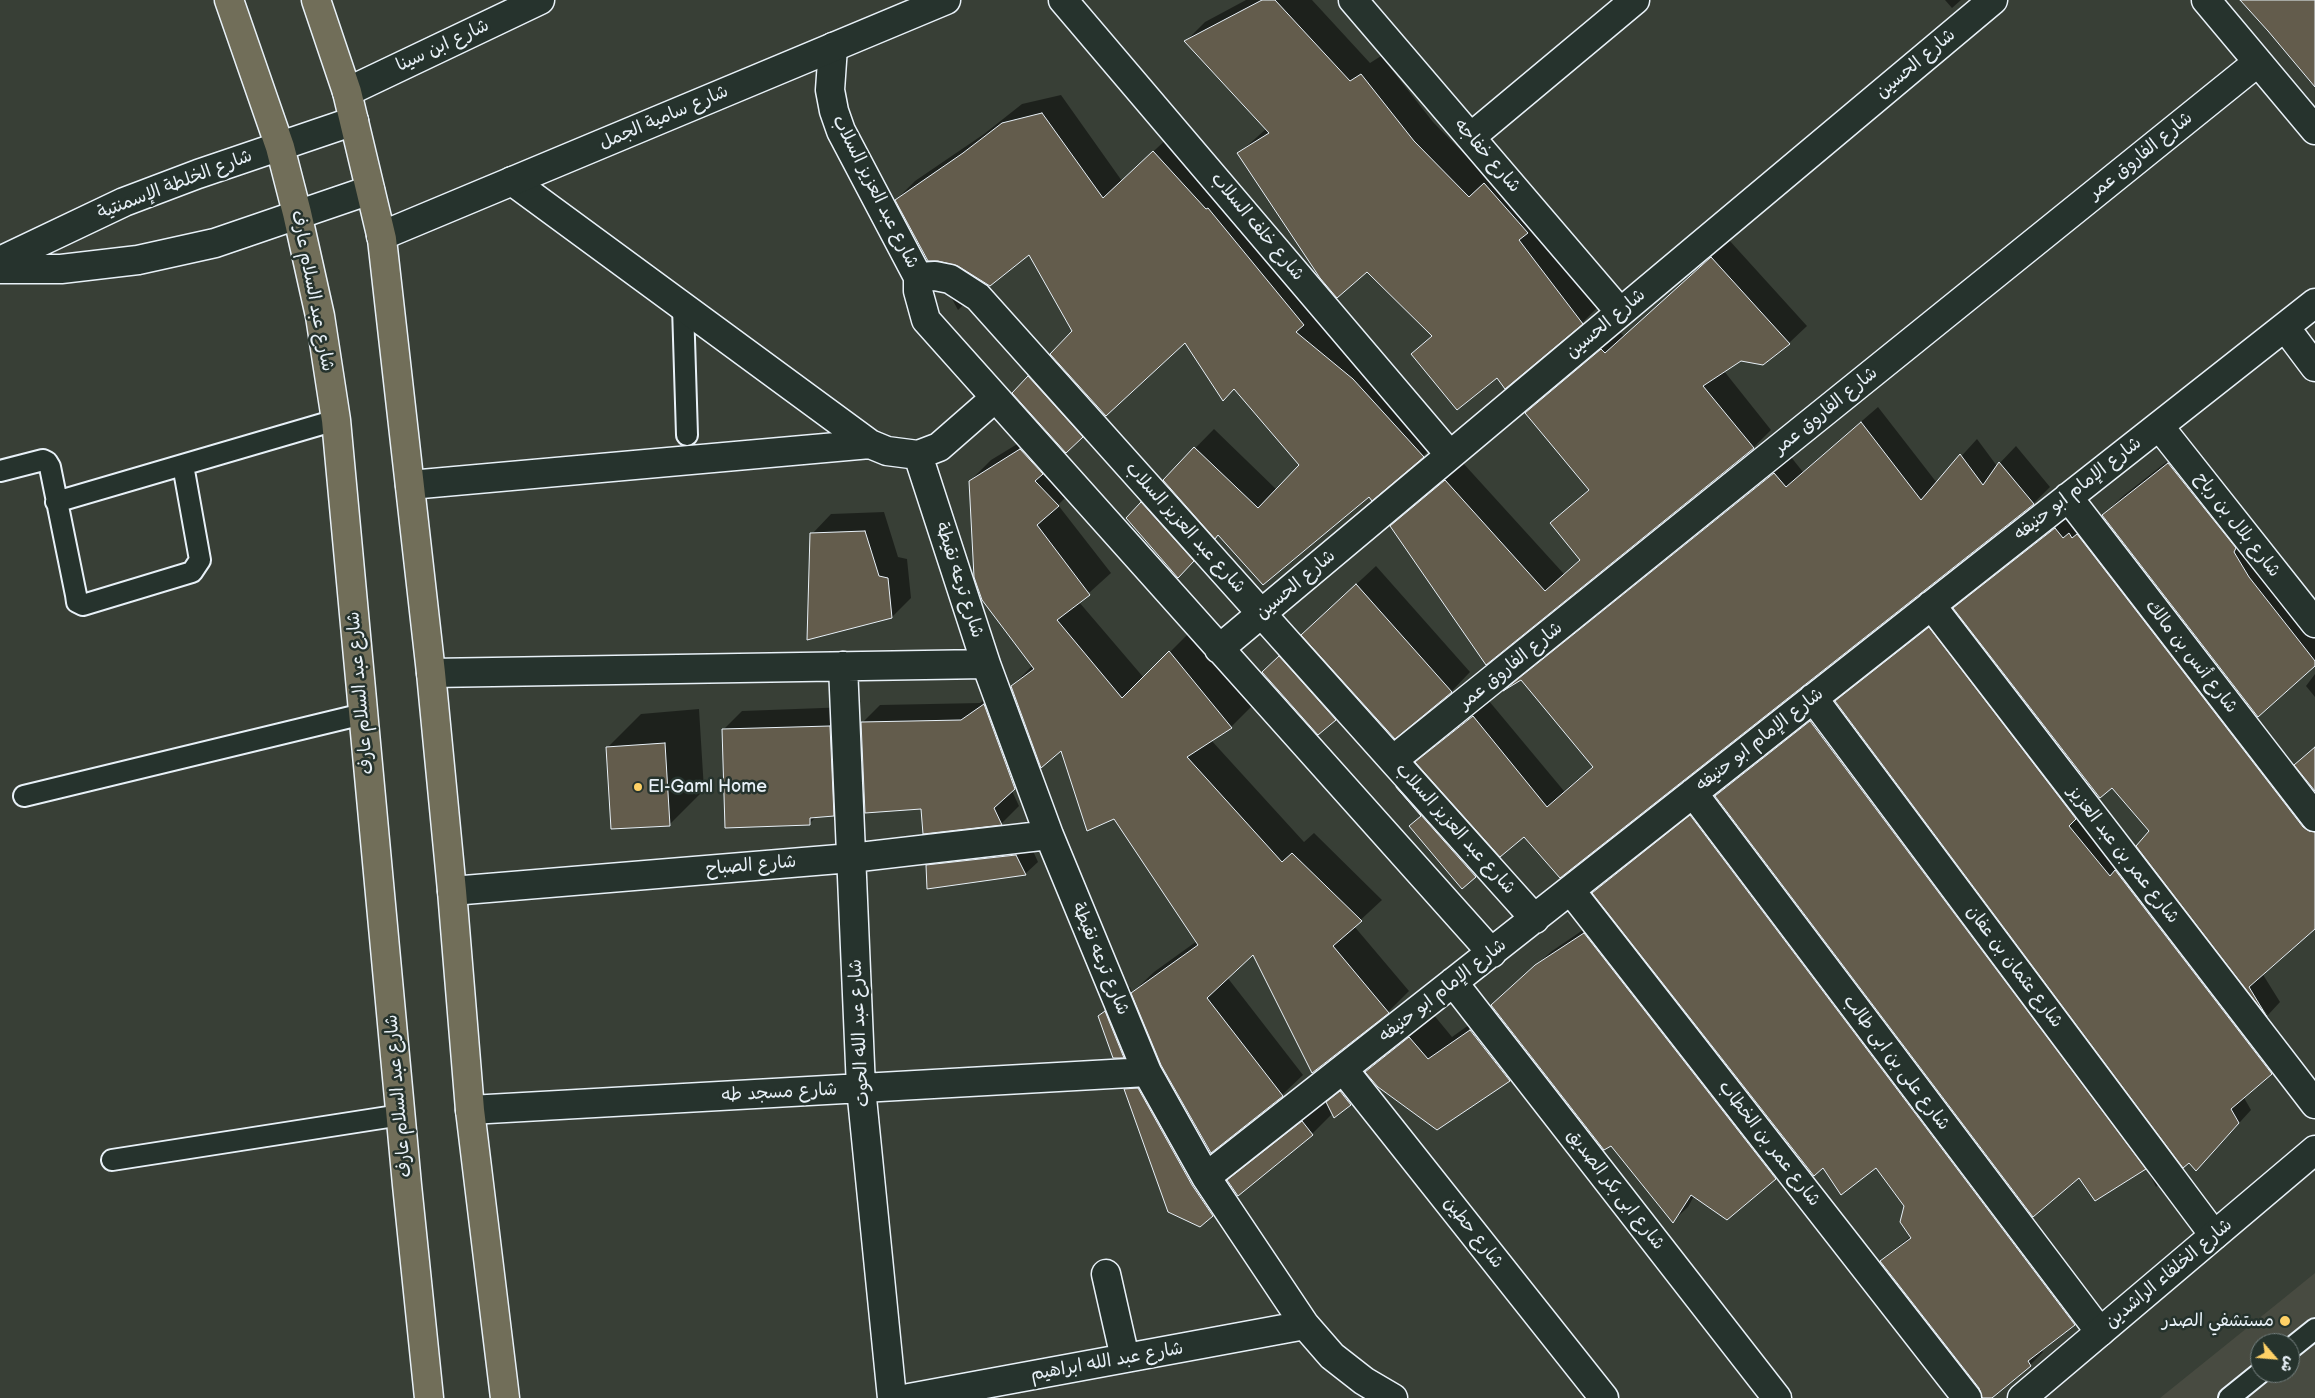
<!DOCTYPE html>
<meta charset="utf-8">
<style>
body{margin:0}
#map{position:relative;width:2315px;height:1398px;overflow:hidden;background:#383f36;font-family:"Balsamiq Sans","Playpen Sans Arabic",sans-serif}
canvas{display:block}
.north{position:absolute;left:2250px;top:1333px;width:50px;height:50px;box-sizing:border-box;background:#26332d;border:1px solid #747f7e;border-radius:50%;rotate:117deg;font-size:14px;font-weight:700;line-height:20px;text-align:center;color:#e8f1f8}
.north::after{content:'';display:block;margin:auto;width:18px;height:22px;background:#ffd166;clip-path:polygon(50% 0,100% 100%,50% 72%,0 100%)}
</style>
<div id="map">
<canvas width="2315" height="1398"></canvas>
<div class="north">ش</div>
</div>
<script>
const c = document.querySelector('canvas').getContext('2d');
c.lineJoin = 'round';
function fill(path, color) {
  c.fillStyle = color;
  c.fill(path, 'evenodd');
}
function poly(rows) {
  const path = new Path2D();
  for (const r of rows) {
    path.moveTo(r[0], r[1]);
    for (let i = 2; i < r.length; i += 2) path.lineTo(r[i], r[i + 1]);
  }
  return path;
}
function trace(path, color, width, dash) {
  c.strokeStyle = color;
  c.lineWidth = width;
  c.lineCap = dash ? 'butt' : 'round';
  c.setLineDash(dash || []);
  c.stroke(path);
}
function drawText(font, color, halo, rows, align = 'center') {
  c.font = font + ' "Balsamiq Sans","Playpen Sans Arabic",sans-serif';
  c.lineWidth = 5;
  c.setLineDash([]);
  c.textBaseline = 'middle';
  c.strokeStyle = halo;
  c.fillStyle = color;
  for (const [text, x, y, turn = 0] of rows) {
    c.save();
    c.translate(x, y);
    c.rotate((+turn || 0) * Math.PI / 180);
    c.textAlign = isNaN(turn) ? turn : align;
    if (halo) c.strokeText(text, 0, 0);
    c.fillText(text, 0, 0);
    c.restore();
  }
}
fill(poly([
 [2315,1273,2315,1398,2160,1398,2283,1299],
 [2260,1343,2290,1343,2290,1373,2260,1373]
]), '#484b41');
fill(poly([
 [1246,0,1312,0,1370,63,1381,56,1433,122,1489,179,1601,304,1582,323,1497,377,1412,354,1432,335,1367,270,1239,153,1266,129,1186,41,1205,22],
 [1945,0,1961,0,1952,8],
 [1061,95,1122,181,1173,133,1441,438,1423,456,1370,495,1219,534,1164,480,1214,429,1277,490,1300,465,1235,388,1185,341,1073,332,1029,253,896,200,915,181,984,134,1022,104],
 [1729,240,1807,326,1789,343,1740,360,1724,371,1771,430,1753,448,1486,663,1391,527,1409,509,1463,463,1564,574,1581,559,1552,523,1589,489,1527,413,1545,395,1620,332,1624,336],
 [969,279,982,287,958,310,951,297],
 [1048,358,1101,417,1082,436,1014,393],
 [1878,407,1937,483,1977,439,1997,466,2016,446,2050,487,2034,503,1560,877,1524,835,1417,762,1433,746,1489,701,1564,791,1594,766,1521,678,1513,683,1791,457,1803,472],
 [1042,429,1063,452,1056,459,1079,484,1058,505,1111,573,1079,602,1144,678,1191,631,1252,706,1231,727,1211,740,1304,842,1314,833,1382,900,1354,926,1409,991,1388,1012,1254,953,1227,977,1303,1075,1282,1095,1212,1151,1230,1179,1254,1156,1328,1097,1330,1100,1353,1077,1366,1067,1368,1070,1390,1048,1433,1014,1452,1037,1494,1007,1492,1005,1507,990,1552,951,1599,919,1790,1163,1775,1178,1694,1196,1688,1207,1673,1221,1612,1144,1532,1056,1509,1080,1437,1129,1374,1080,1350,1104,1335,1116,1333,1113,1312,1134,1236,1191,1200,1225,1125,1089,1150,1065,1162,1064,1149,1032,1124,1056,1114,1057,1099,1016,1124,991,1130,987,1132,993,1154,972,1197,941,1114,817,1012,686,1032,666,970,481,991,460],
 [2188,445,2315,618,2315,665,2103,515,2123,496],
 [1161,484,1197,557,1178,576,1128,518],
 [884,512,898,557,907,559,911,598,892,617,812,534,831,514],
 [2069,516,2315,812,2315,927,2262,973,2280,1002,2268,1015,2138,846,2151,831,1955,608,1968,595],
 [1376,566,1470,672,1451,692,1322,616],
 [1942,616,2284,1060,2243,1096,2251,1110,2208,1157,1837,701,1849,689],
 [1283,653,1354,700,1335,719,1264,672],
 [2315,674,2315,697,2306,686],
 [1002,688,1033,770,1012,791,1019,806,1001,824,923,807,862,723,880,705,980,703],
 [849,707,852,795,833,814,817,816,809,824,723,730,742,711],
 [699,709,704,790,669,825,607,748,641,714],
 [1823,709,2157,1156,2145,1168,2079,1176,1716,796,1729,784],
 [1415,769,1495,857,1462,887,1411,826,1422,815,1397,787],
 [1703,804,2086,1311,2041,1349,2043,1352,2030,1365,1990,1398,1984,1398,1980,1388,1881,1261,1911,1236,1906,1206,1876,1167,1824,1166,1594,893,1606,880],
 [1029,842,1038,862,1025,874,927,866,940,853],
 [2160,1159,2170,1173,2156,1187,2148,1171]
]), '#0007');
const building = poly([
 [1262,0,1275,0,1350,81,1361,74,1414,141,1469,197,1484,183,1528,233,1519,240,1583,324,1505,389,1497,378,1457,410,1411,354,1432,336,1367,272,1337,298,1320,278,1237,153,1269,133,1184,41,1262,0],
 [2240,0,2315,0,2315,87,2268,31,2240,0],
 [1042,113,1103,198,1153,151,1206,209,1208,208,1304,325,1296,332,1353,379,1424,457,1372,501,1369,497,1263,585,1218,535,1215,539,1163,480,1194,447,1258,508,1299,465,1234,389,1223,401,1185,343,1106,416,1050,354,1072,331,1029,255,990,286,958,266,938,261,928,261,895,200,963,153,1002,123,1042,113],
 [1711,257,1790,344,1763,365,1741,361,1703,386,1754,448,1486,665,1390,526,1445,480,1545,591,1580,560,1550,523,1589,490,1525,413,1601,349,1605,353,1711,257],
 [1028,376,1083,437,1066,453,1012,393,1028,376],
 [1861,422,1921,500,1960,454,1983,485,1999,462,2034,504,1560,878,1524,837,1500,857,1415,762,1473,716,1547,807,1593,767,1521,680,1503,691,1774,473,1786,487,1861,422],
 [1020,449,1043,474,1035,481,1059,506,1037,525,1090,595,1057,620,1122,698,1169,651,1232,728,1187,757,1282,862,1292,853,1362,921,1333,946,1389,1013,1312,1073,1253,955,1207,998,1283,1096,1211,1153,1161,1065,1131,993,1198,945,1114,819,1087,831,1061,751,1041,768,1011,686,1034,669,982,600,974,577,969,481,1020,449],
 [2168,463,2236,548,2234,552,2249,577,2315,661,2315,666,2258,717,2102,515,2168,463],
 [1141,502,1194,561,1178,578,1126,518,1141,502],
 [2055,528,2063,538,2069,533,2072,538,2077,534,2303,827,2309,831,2315,832,2315,929,2249,987,2267,1017,2136,846,2149,831,2112,788,2100,798,1953,608,2055,528],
 [865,531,879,576,888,578,892,618,807,640,810,533,865,531],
 [1356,584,1452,692,1395,739,1301,635,1356,584],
 [1929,627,2076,819,2069,826,2110,876,2115,870,2272,1074,2231,1109,2239,1123,2196,1171,2189,1163,2183,1168,1835,701,1929,627],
 [1279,656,1336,720,1318,735,1262,672,1279,656],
 [984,704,1015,789,994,808,1002,825,923,834,921,809,865,813,861,722,961,720,984,704],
 [1810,721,2146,1169,2095,1201,2079,1178,2033,1217,1715,796,1810,721],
 [830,726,834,816,810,818,810,825,725,828,722,729,830,726],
 [665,743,670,826,611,829,606,747,665,743],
 [2315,747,2315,791,2294,765,2315,747],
 [1396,787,1476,877,1462,889,1409,826,1421,816,1396,787],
 [1690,815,2075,1325,2028,1361,2031,1366,1992,1398,1982,1398,1979,1388,1880,1261,1911,1238,1900,1222,1904,1206,1876,1168,1841,1195,1823,1168,1814,1176,1592,893,1690,815],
 [1016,855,1026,875,927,889,926,865,1016,855],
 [1584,933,1776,1179,1727,1220,1691,1195,1673,1223,1611,1146,1604,1150,1491,1005,1535,965,1584,933],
 [1105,1011,1124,1058,1113,1058,1098,1016,1105,1011],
 [1470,1030,1510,1081,1437,1130,1378,1087,1365,1072,1409,1037,1428,1059,1470,1030],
 [1138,1088,1192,1185,1213,1216,1200,1227,1168,1212,1124,1089,1138,1088],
 [1340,1091,1351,1105,1334,1118,1326,1102,1340,1091],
 [1302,1121,1313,1135,1238,1196,1227,1180,1302,1121]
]);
fill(building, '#635c4c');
trace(building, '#e8f1f8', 1);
const service = poly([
 [683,307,687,435],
 [0,471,43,460,47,462,50,467,76,595,77,602,83,605,192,572,200,560,183,465],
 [56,502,336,420],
 [24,796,363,714],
 [112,1160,401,1115],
 [2290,1349,2315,1329],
 [2229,1398,2260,1373]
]);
const minor = poly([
 [1063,0,1450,455],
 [1353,0,1620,312],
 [2206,0,2315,130],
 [833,47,830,90,834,111,841,131,918,277,918,291,926,320,1492,953],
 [347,92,540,0],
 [1471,137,1635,0],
 [512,181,870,444,887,451,918,455,939,447,995,398],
 [918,277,935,276,950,279,978,297,1535,919],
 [2285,327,2315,367],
 [2159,426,2315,623],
 [918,455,986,664,1049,835,1147,1072,1206,1177,1305,1325,1332,1356,1364,1381,1393,1398],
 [410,485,870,444],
 [2068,497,2315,817],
 [1931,605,2315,1104],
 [1219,649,1993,0],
 [843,666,861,1088,892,1398],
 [431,673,986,664],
 [1813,698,2214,1235],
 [1393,760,2258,62],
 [1693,793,2100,1332],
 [452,891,851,858,1049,835],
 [1571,891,1967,1398],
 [1453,982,1777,1398],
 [1343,1069,1604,1398],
 [470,1110,1147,1072],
 [1206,1177,2315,303],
 [1106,1274,1125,1358],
 [909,1398,1305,1325]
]);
const tertiary = poly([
 [381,236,946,0],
 [0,261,124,202,198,174,354,121],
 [0,269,61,269,138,260,215,243,370,190]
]);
const secondary = poly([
 [2022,1398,2315,1150]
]);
const primary = poly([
 [229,0,280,147,297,213,320,316,336,420,407,1185,429,1398],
 [316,0,347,92,382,239,431,673,452,891,470,1110,505,1398]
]);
trace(service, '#e8f1f8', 24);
trace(minor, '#e8f1f8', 31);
trace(tertiary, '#e8f1f8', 31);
trace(secondary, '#e8f1f8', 31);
trace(primary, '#e8f1f8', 31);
trace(service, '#26332d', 20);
trace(minor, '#26332d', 28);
trace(tertiary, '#26332d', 28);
trace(secondary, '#26332d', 28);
trace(primary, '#716e59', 28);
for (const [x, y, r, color] of [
 [638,787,5,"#ffd166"],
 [2285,1321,6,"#ffd166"]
]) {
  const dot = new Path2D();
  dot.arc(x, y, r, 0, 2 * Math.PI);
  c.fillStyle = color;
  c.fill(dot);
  trace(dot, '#26332d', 2);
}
drawText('18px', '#e8f1f8', '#26332d', [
 ["شارع ابن سينا",443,46,-25],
 ["شارع الحسين",1916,64,-40],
 ["شارع سامية الجمل",664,118,-23],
 ["شارع خفاجه",1487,156,49],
 ["شارع الفاروق عمر",2141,156,-39],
 ["شارع الخلطة الإسمنتية",175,185,-21],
 ["شارع عبد العزيز السلاب",875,192,63],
 ["شارع خلف السلاب",1257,227,50],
 ["شارع عبد السلام عارف",312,291,79],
 ["شارع الحسين",1606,324,-40],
 ["شارع الفاروق عمر",1826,411,-39],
 ["شارع الإمام ابو حنيفه",2078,489,-38],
 ["شارع بلال بن رباح",2237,525,52],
 ["شارع عبد العزيز السلاب",1185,528,48],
 ["شارع ترعه نقيطة",959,580,72],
 ["شارع الحسين",1296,585,-40],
 ["شارع أنس بن مالك",2191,657,52],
 ["شارع الفاروق عمر",1511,666,-39],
 ["شارع عبد السلام عارف",361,693,-95],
 ["شارع الإمام ابو حنيفه",1760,740,-38],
 ["شارع عبد العزيز السلاب",1455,829,48],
 ["شارع عمر بن عبد العزيز",2123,855,52],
 ["شارع الصباح",751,866,-5],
 ["شارع ترعه نقيطة",1100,959,67],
 ["شارع عثمان بن عفان",2014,967,53],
 ["شارع الإمام ابو حنيفه",1443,991,-38],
 ["شارع عبد الله الحوت",860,1033,-93],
 ["شارع على بن ابى طالب",1896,1063,53],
 ["شارع مسجد طه",779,1093,-3],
 ["شارع عبد السلام عارف",399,1096,-95],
 ["شارع عمر بن الخطاب",1769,1144,52],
 ["شارع ابى بكر الصديق",1615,1190,52],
 ["شارع حطين",1473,1233,52],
 ["شارع الخلفاء الراشدين",2169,1274,-40],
 ["شارع عبد الله ابراهيم",1107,1362,-10]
]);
drawText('18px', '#e8f1f8', '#26332d', [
 ["El-Gaml Home",648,787],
 ["مستشفي الصدر",2274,1321,"right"]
], 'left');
</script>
